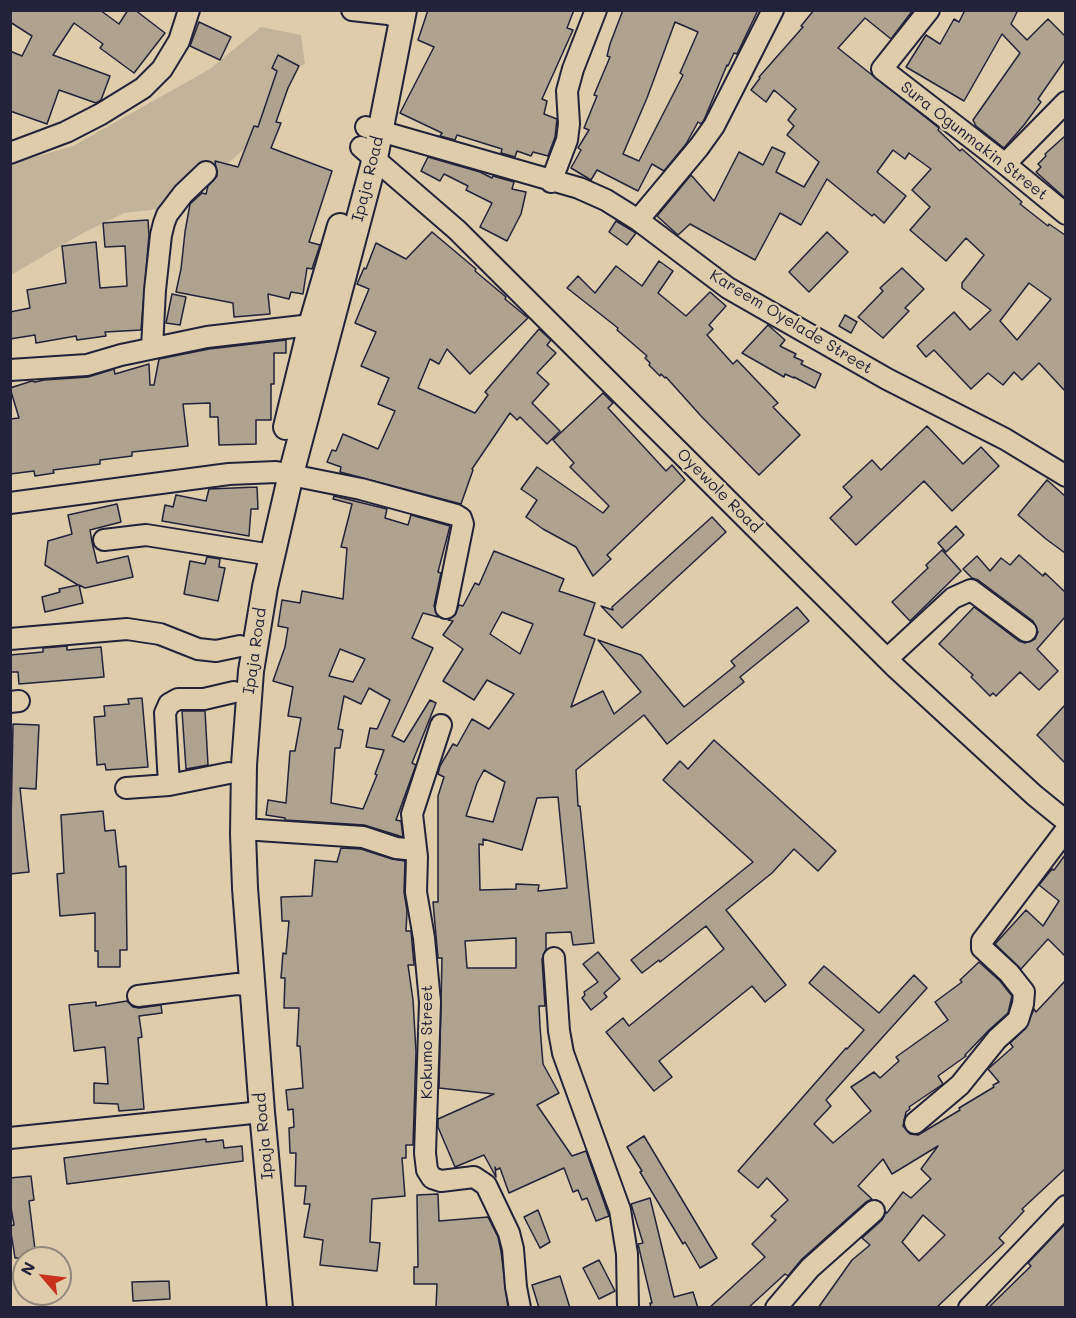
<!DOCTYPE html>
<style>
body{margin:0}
#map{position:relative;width:1076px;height:1318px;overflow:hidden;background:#deccaa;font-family:Mali,sans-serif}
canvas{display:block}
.frame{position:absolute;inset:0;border:12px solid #22223b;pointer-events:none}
.north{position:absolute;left:12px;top:1246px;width:60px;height:60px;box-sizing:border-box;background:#deccaa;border:2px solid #93887e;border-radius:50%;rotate:298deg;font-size:16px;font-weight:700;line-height:24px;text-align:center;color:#22223b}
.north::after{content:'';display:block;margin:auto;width:21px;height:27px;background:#c8321e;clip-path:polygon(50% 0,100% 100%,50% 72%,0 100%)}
</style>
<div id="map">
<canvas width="1076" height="1318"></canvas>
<div class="frame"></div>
<div class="north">N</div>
</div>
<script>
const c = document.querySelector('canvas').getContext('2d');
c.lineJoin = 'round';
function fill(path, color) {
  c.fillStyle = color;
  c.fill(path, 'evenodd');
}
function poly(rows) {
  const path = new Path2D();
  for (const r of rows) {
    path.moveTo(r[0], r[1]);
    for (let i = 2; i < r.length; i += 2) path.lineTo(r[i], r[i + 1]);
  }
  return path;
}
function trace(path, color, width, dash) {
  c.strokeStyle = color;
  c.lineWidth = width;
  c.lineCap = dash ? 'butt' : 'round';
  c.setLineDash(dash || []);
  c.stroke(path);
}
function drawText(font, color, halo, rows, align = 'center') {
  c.font = font + ' Mali,sans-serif';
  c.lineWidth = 4.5;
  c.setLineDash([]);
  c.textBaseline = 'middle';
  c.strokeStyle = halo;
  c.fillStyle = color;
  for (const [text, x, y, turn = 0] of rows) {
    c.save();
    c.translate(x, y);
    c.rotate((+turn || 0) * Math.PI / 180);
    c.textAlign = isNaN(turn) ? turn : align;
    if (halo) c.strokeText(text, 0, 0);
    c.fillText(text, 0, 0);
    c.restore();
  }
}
fill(poly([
 [261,27,301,35,305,64,280,74,261,135,176,207,124,213,81,234,11,275,11,164,73,146,210,69]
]), '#c2b39a');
const building = poly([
 [10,10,100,10,119,24,128,10,135,10,165,33,134,73,100,48,103,44,74,23,53,55,110,76,101,100,96,103,59,90,47,124,10,111,10,51,22,56,32,36,10,22,10,10],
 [428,10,574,10,567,28,573,30,542,99,547,101,544,114,557,119,555,137,548,156,533,152,531,156,517,151,515,157,501,153,502,149,457,135,455,140,440,136,442,133,400,113,434,47,418,40,428,10],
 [623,10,758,10,737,54,734,53,728,66,727,65,704,120,701,124,698,122,686,144,664,171,652,164,638,191,597,170,591,180,571,168,581,150,578,148,589,130,584,128,597,96,594,95,610,57,607,56,610,44,623,10],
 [675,22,698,32,680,73,683,75,639,161,623,154,647,98,675,22],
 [814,10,913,10,891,39,865,18,838,48,939,128,938,130,960,151,962,149,1022,202,1020,204,1048,226,1049,224,1065,235,1065,391,1039,363,1022,380,1014,372,1003,385,988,373,971,389,934,350,926,357,917,346,954,312,970,330,991,310,962,288,962,283,984,255,966,238,946,261,910,230,930,207,912,190,931,169,909,153,905,159,893,150,877,172,906,196,884,223,874,214,872,216,827,179,801,225,780,213,755,260,690,224,678,235,657,216,691,175,714,201,739,152,763,165,772,147,785,153,776,172,804,187,819,162,787,135,794,126,788,120,796,109,774,90,766,102,751,90,760,78,759,77,803,27,801,26,814,10],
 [1029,283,1051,299,1017,340,1000,321,1029,283],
 [965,10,1018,10,1011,24,1027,40,1048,19,1065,36,1065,60,1038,99,1041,102,1024,125,1004,148,976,126,973,120,1020,53,1002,34,964,101,906,67,926,35,940,44,954,19,959,22,965,10],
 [199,22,231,37,220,60,190,46,199,22],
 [278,55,299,66,288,88,276,122,281,123,271,148,332,171,309,242,320,245,312,269,307,268,303,294,291,292,289,299,268,294,270,314,234,317,233,303,176,292,181,269,185,232,190,204,202,193,206,194,208,186,217,176,215,161,238,167,254,126,258,127,277,71,272,68,278,55],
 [1065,136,1065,198,1036,172,1041,167,1038,164,1046,156,1045,154,1065,136],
 [428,157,480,172,492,178,493,176,514,182,512,189,526,192,521,214,507,241,480,227,492,203,466,190,468,186,444,174,440,181,421,171,428,157],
 [148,220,149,235,141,330,105,332,106,336,77,340,76,336,36,343,35,335,10,339,10,312,30,308,27,290,66,283,62,246,96,242,100,288,127,286,125,246,105,247,103,223,148,220],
 [616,221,636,233,627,245,609,232,616,221],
 [432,232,476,269,475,271,506,297,505,299,528,318,470,374,447,349,439,364,430,359,418,388,475,413,488,395,485,392,539,329,551,340,547,345,556,353,537,373,549,384,532,403,560,431,547,444,520,417,517,420,510,413,472,469,473,470,461,504,340,472,341,467,327,462,332,450,336,451,343,434,378,449,395,411,378,404,389,378,361,366,376,332,355,323,369,289,357,284,364,268,366,269,376,243,406,259,432,232],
 [827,232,848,252,809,292,789,272,827,232],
 [659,261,673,271,658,293,686,316,710,292,726,306,709,325,713,329,707,335,733,364,737,360,778,403,773,407,800,435,759,475,701,416,666,377,665,378,661,374,660,376,649,365,650,363,645,358,647,356,617,330,618,328,567,288,578,276,595,293,616,266,642,286,659,261],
 [902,268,924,289,905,308,909,311,883,338,858,317,883,291,880,288,902,268],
 [172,294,186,297,180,325,166,323,172,294],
 [845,315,857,322,851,333,839,326,845,315],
 [768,325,785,340,780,346,796,354,794,357,803,361,801,364,821,374,815,388,794,377,794,378,785,374,784,377,742,353,768,325],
 [286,340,286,353,274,353,274,384,271,384,271,420,256,420,256,444,219,445,218,417,210,417,210,403,183,404,188,446,132,452,132,456,100,460,100,464,53,470,54,473,35,476,34,471,10,474,10,419,19,418,10,388,32,381,35,382,44,380,88,377,114,369,115,374,149,364,150,385,154,385,159,359,209,349,286,340],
 [603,393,613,403,608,408,666,471,672,465,685,480,607,555,611,559,593,576,576,547,543,529,526,517,537,500,521,489,537,467,603,513,609,506,570,467,574,463,553,440,603,393],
 [927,426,963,464,981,447,999,466,952,511,924,481,856,545,830,518,852,497,843,487,872,460,881,470,927,426],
 [1047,480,1065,496,1065,553,1046,539,1018,515,1047,480],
 [257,487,258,509,251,509,249,536,162,521,165,505,173,507,176,495,206,501,209,489,257,487],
 [334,496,387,509,385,518,408,525,411,515,450,526,438,572,441,573,434,606,438,617,423,613,412,638,433,648,392,736,404,742,430,700,436,703,412,763,416,765,396,820,401,821,403,837,364,825,285,820,285,818,266,815,268,800,286,803,290,751,295,751,301,718,288,716,293,687,273,681,285,647,288,628,278,626,282,600,300,603,302,591,343,599,347,548,341,547,352,504,333,499,334,496],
 [340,649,365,659,353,682,329,676,340,649],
 [369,688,390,700,377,729,370,728,366,747,384,750,375,774,377,775,363,809,331,803,335,748,340,748,343,730,338,729,344,696,361,704,369,688],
 [117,504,121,522,90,530,92,542,97,563,128,556,133,577,85,588,79,585,83,603,45,612,42,597,60,592,59,589,78,585,45,565,48,541,72,534,68,515,117,504],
 [712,517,726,532,622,628,601,606,613,610,612,607,712,517],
 [956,526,964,535,946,552,938,543,956,526],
 [942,550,961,571,910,621,892,602,928,568,926,565,942,550],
 [494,551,564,579,559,591,595,603,584,635,595,639,571,707,603,691,614,714,641,692,598,640,641,655,684,707,735,666,731,661,797,607,809,621,740,677,744,682,667,744,644,715,576,770,578,806,580,806,594,943,573,945,571,932,546,933,546,949,542,959,545,1006,539,1006,540,1027,543,1064,559,1093,537,1105,572,1156,586,1151,609,1216,596,1221,587,1198,582,1200,578,1190,573,1192,564,1168,509,1193,500,1168,496,1170,495,1167,496,1177,484,1155,455,1167,438,1127,438,1119,494,1094,439,1088,442,958,438,958,433,902,438,902,438,796,444,777,438,774,440,766,453,744,457,746,472,719,489,729,514,694,487,680,474,700,443,681,463,649,443,635,453,621,448,620,455,615,459,605,463,606,475,583,479,585,494,551],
 [502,612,533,624,520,654,490,634,502,612],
 [484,770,505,782,493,822,466,816,477,783,484,770],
 [558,797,567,888,538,891,539,885,516,884,516,889,480,890,479,844,483,845,483,839,522,850,537,798,558,797],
 [516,938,516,968,467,968,465,941,516,938],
 [1019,555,1043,576,1045,573,1065,592,1065,617,1037,649,1058,671,1039,690,1020,672,996,696,993,693,990,696,971,677,973,675,939,644,974,607,1019,641,1025,643,1035,639,1038,632,1033,621,978,580,972,578,963,569,977,556,990,571,1001,558,1010,565,1019,555],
 [207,557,220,559,219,567,225,568,218,601,184,594,190,561,205,564,207,557],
 [67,646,67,650,101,647,104,677,19,684,18,672,10,672,10,655,43,652,43,648,67,646],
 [142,698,148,767,106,770,105,764,97,765,94,717,105,716,104,706,129,704,128,699,142,698],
 [1065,705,1065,763,1037,735,1065,705],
 [182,711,205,711,208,765,186,769,182,711],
 [13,724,39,725,36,789,20,788,29,872,10,874,13,724],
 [714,740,836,851,818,871,794,849,772,873,726,910,786,985,765,1002,752,986,659,1061,672,1077,654,1091,606,1032,623,1018,629,1026,724,949,706,926,660,962,659,960,642,973,631,960,753,862,663,780,680,761,688,769,714,740],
 [103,811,105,831,115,830,119,867,126,866,127,950,120,950,120,967,98,967,98,951,95,951,95,913,60,916,57,874,64,873,61,815,103,811],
 [341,848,361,849,392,859,405,861,404,892,407,911,406,931,411,931,414,965,408,965,413,1000,416,1052,413,1145,406,1145,406,1158,402,1158,405,1196,372,1199,370,1242,380,1243,377,1271,320,1265,323,1240,304,1237,310,1204,304,1204,306,1186,295,1186,296,1153,290,1153,289,1128,294,1127,293,1109,288,1110,286,1090,303,1088,300,1046,297,1046,299,1008,284,1008,285,978,281,978,283,953,286,954,289,921,282,921,281,897,312,896,315,860,337,862,341,848],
 [1065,855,1065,956,1048,939,1021,969,995,944,1026,910,1043,926,1059,901,1039,885,1052,869,1054,870,1065,855],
 [598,952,620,979,604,993,607,997,591,1010,582,998,585,995,584,992,598,982,583,964,598,952],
 [979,962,1000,981,1012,996,1008,1013,989,1030,965,1055,966,1056,938,1076,943,1084,909,1107,910,1109,906,1112,903,1126,910,1134,918,1135,960,1110,959,1108,994,1087,993,1085,999,1082,988,1069,1013,1047,1010,1043,1026,1028,1034,1009,1036,1012,1065,981,1065,1169,1022,1209,1024,1211,999,1238,1004,1243,936,1308,818,1308,852,1260,870,1245,862,1238,882,1220,886,1212,887,1213,903,1192,911,1198,931,1179,921,1169,938,1146,892,1174,883,1159,858,1186,872,1199,866,1202,802,1259,788,1276,785,1274,748,1308,709,1308,765,1257,752,1244,776,1220,771,1216,788,1200,767,1178,758,1188,738,1171,846,1048,847,1049,864,1030,809,983,824,966,879,1013,914,975,927,988,826,1100,831,1106,814,1124,833,1143,871,1111,851,1087,874,1072,880,1078,899,1061,896,1057,948,1020,935,1002,962,982,960,980,979,962],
 [923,1215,945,1235,919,1261,902,1242,923,1215],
 [127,1001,133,1007,139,1008,161,1005,162,1013,139,1016,142,1037,138,1038,144,1109,119,1111,118,1104,94,1103,94,1083,108,1084,105,1047,74,1051,69,1005,96,1002,96,1006,127,1001],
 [644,1136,717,1258,700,1268,685,1242,683,1244,640,1172,642,1171,627,1147,644,1136],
 [206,1139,206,1142,223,1140,224,1148,242,1146,243,1161,67,1184,64,1158,206,1139],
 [31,1176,34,1200,29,1201,36,1258,15,1258,10,1226,14,1225,10,1202,10,1178,31,1176],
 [438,1194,439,1221,488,1217,498,1237,501,1251,508,1308,436,1308,437,1284,414,1284,414,1267,418,1267,417,1195,438,1194],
 [650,1198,674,1297,693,1292,698,1308,651,1308,650,1303,652,1303,638,1244,643,1243,631,1204,650,1198],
 [538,1210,550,1242,540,1248,524,1217,538,1210],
 [1065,1224,1065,1308,988,1308,1031,1266,1028,1263,1065,1224],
 [599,1260,615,1291,599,1299,583,1268,599,1260],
 [560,1276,570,1308,539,1308,532,1285,560,1276],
 [169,1281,170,1299,133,1301,132,1282,169,1281]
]);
fill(building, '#afa28f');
trace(building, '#22223b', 1.5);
const minor = poly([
 [352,10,388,14,403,18],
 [929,10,882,69,1005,164,1066,214],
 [366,127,579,188,606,200,638,220,728,288,887,379,1005,439,1066,476],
 [361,147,457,230,896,668,1034,795,1066,821],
 [10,153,66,132,101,114,143,88,162,69,179,41,189,10],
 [1005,164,1066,102],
 [551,182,567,140,569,124,567,91,573,69,596,10],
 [638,220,699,147,714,126,773,10],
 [152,348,155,290,161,235,164,223,167,215,183,194,206,172],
 [10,370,87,365,121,355,207,337,311,325],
 [10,503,229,474,276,472,361,489,456,515,461,518,463,524,446,608],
 [104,540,146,535,272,555],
 [10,639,127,629,160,634,198,649,216,651,240,646],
 [887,659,953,598,971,590,1026,631],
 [10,702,19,701],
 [441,725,412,814,417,857,416,892,424,938,430,1002,425,1153,427,1170,432,1178,441,1181,474,1177,486,1185,509,1233,513,1249,516,1287,520,1308],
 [169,785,165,713,169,704,178,699,204,699,234,692],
 [126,788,169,785,229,773],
 [243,829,363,837,396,848,416,850],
 [554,958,559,1031,563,1053,620,1210,627,1254,628,1308],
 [138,996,237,984,252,986],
 [915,1123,960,1085,997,1039,1018,1020,1023,1004,1024,992,1009,973,982,948,982,941,1066,830],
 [10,1138,262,1112],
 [776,1308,810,1268,874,1211],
 [969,1308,1066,1206]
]);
const major = poly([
 [286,427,311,325,340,226],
 [280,1308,262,1112,245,888,243,834,244,765,251,671,265,587,291,474,375,158,404,10]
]);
trace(minor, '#22223b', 24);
trace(major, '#22223b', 28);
trace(minor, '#deccaa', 20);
trace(major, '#deccaa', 24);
drawText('16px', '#22223b', '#deccaa', [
 ["Sura Ogunmakin Street",974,141,38],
 ["Ipaja Road",368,179,-76],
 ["Kareem Oyelade Street",791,322,31],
 ["Oyewole Road",719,491,45],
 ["Ipaja Road",255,651,-82],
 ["Kokumo Street",427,1042,-90],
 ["Ipaja Road",264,1136,-95]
]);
</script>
